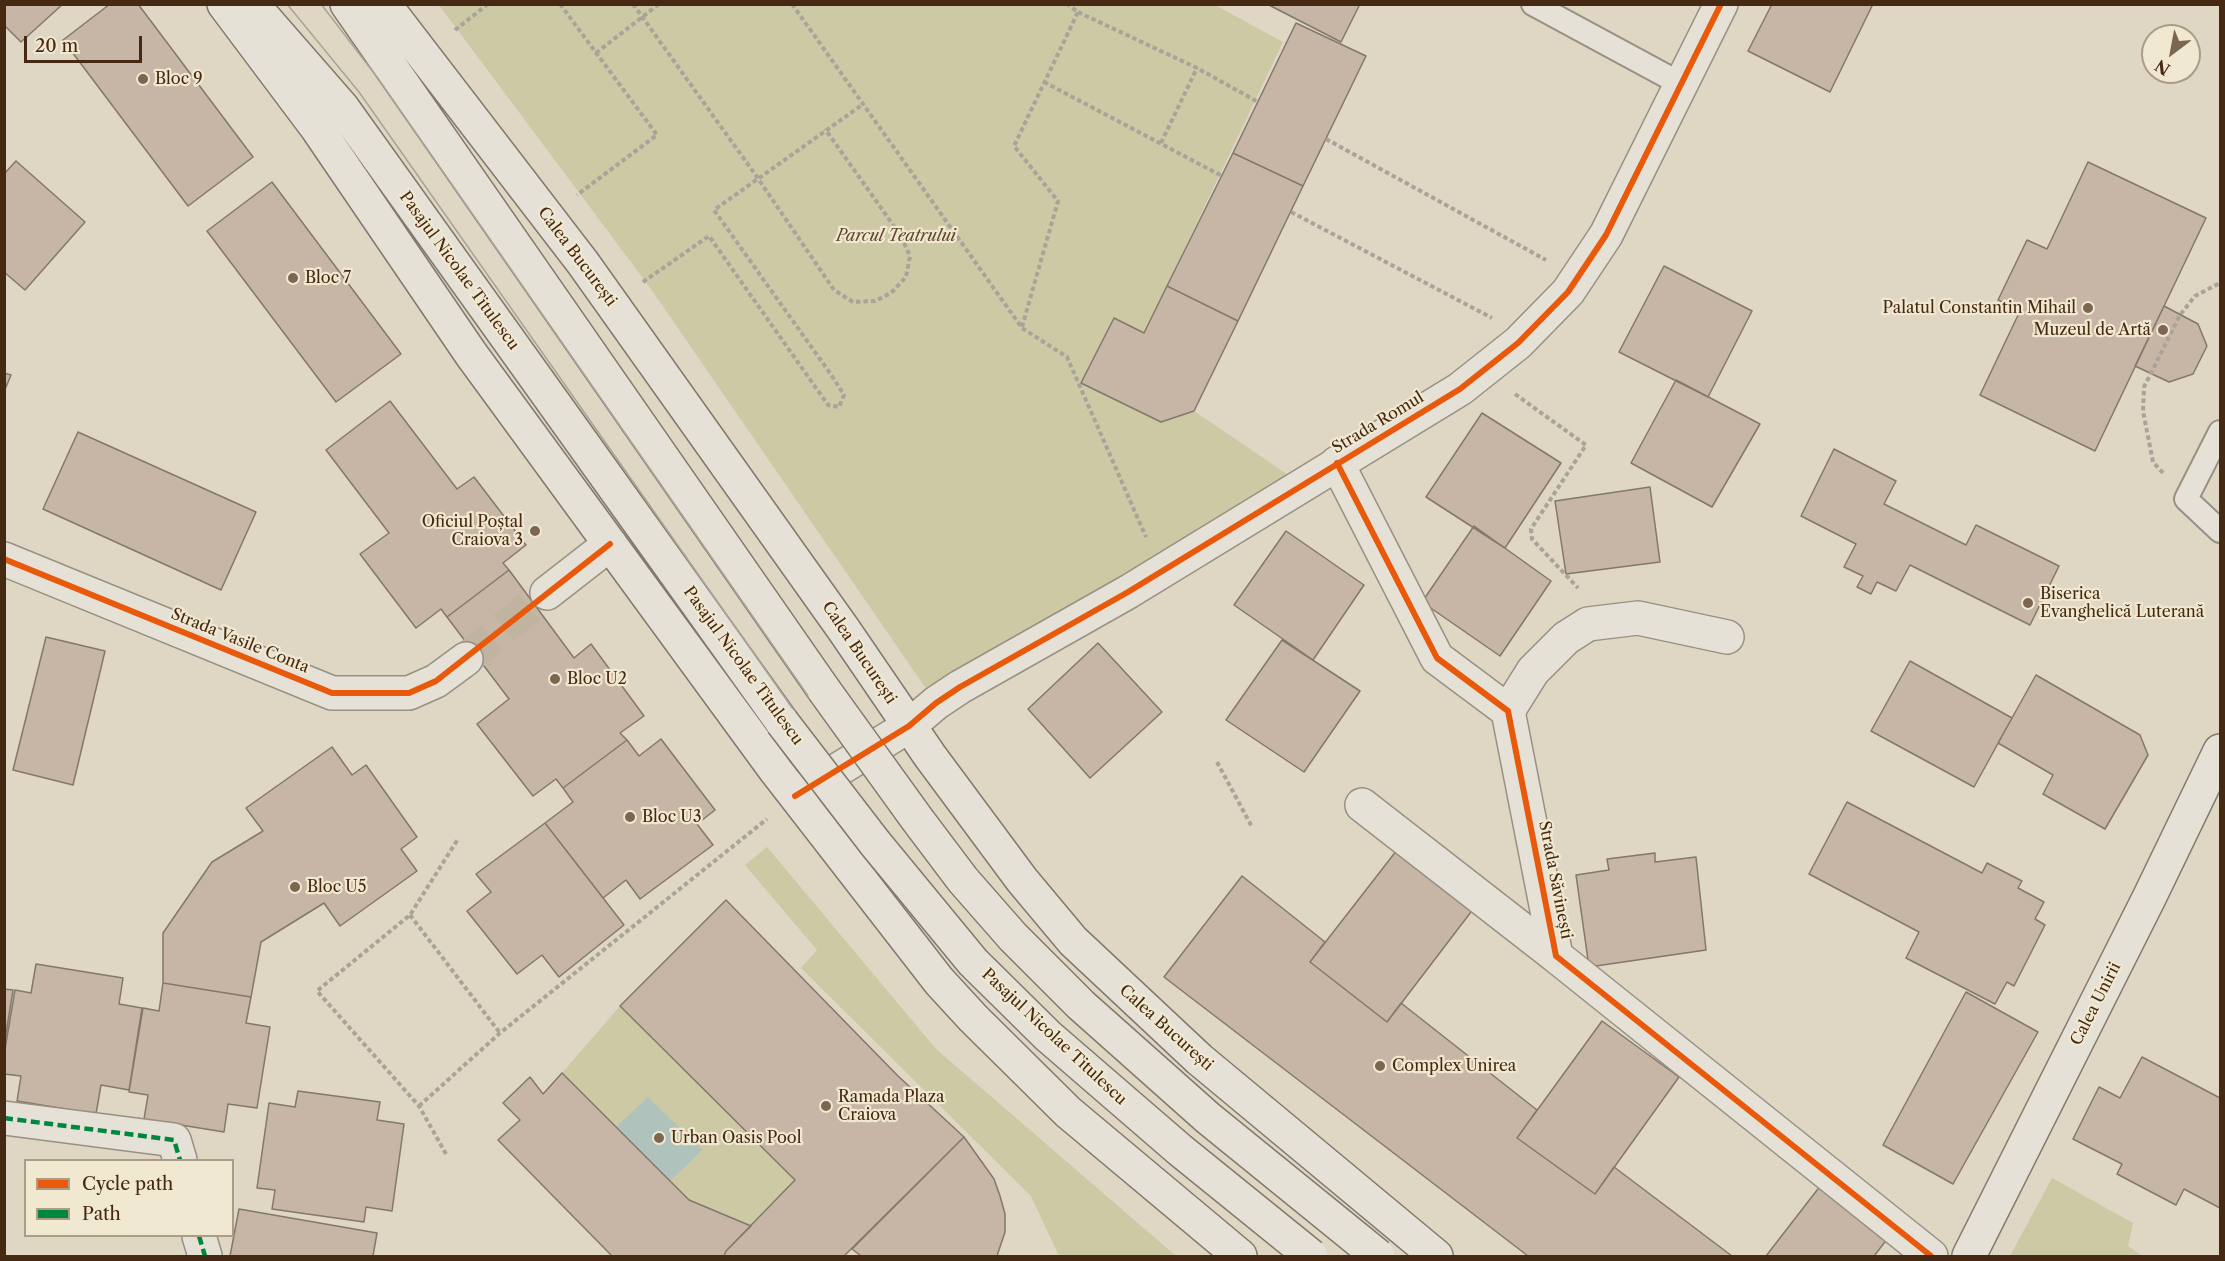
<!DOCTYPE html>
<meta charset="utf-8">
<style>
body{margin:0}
#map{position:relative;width:2225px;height:1261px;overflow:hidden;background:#dfd6c3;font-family:"Libre Caslon Text",serif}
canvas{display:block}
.frame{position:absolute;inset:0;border:6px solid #462912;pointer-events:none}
.legend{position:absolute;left:24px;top:1159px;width:210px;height:78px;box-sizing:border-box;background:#f1e8d1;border:2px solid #ad9c85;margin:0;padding:8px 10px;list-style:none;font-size:18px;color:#462912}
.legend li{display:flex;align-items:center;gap:12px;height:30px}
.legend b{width:30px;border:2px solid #ad9c85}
.north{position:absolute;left:2141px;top:24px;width:60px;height:60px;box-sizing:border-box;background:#f1e8d1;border:2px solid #ad9c85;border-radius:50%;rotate:212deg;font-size:16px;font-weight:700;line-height:24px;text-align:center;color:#462912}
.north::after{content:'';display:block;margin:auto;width:21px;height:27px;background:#7c6650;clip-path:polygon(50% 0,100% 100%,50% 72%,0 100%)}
.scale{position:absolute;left:24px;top:36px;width:118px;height:27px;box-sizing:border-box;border:3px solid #462912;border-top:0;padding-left:8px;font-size:18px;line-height:21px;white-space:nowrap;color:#462912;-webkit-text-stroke:4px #f1e8d1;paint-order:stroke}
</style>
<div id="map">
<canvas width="2225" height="1261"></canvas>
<div class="frame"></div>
<ul class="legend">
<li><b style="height:8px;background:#e8590c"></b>Cycle path</li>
<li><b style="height:8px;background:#00873e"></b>Path</li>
</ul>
<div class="north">N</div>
<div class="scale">20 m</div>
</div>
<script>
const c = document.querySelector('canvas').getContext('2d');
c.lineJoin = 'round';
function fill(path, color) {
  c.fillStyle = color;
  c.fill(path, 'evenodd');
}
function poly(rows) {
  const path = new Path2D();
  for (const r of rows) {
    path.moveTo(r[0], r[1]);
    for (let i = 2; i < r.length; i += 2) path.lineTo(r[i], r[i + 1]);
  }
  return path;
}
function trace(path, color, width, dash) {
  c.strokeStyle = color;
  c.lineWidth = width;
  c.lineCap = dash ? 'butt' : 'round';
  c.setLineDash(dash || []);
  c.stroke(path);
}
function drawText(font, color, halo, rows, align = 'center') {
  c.font = font + ' "Libre Caslon Text",serif';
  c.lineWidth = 4.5;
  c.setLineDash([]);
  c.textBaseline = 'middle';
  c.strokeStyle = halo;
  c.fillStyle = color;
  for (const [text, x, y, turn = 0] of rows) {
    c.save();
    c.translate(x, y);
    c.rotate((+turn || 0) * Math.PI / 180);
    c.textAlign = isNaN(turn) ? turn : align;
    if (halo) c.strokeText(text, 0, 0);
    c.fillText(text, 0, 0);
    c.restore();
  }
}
fill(poly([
 [1213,4,1283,42,1144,333,1113,318,1082,383,1161,422,1194,411,1303,485,936,703,651,289,439,5],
 [767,847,936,1049,1176,1256,1059,1256,1031,1196,801,968,817,950,745,865],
 [620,1006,795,1180,751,1226,689,1200,562,1073],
 [2052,1178,2133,1223,2128,1246,2142,1256,2010,1256]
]), '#ccc9a4');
fill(poly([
 [648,1097,702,1150,670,1181,616,1127]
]), '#b0c2bc');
const building = poly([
 [4,4,63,4,21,42,4,25,4,4],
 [110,4,138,4,253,157,188,206,63,40,110,4],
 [1267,4,1360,4,1341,42,1267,4],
 [1772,4,1873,4,1830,92,1748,51,1772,4],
 [1296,23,1366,56,1303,186,1233,153,1296,23],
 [1233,153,1303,186,1238,321,1167,286,1233,153],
 [16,161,85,222,25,290,4,272,4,174,16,161],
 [2088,162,2206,218,2095,451,1980,395,2020,311,1998,300,2027,240,2047,249,2088,162],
 [272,182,401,354,336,402,207,231,272,182],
 [1664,266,1752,311,1708,397,1619,352,1664,266],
 [1167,286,1238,321,1194,411,1161,422,1081,383,1114,318,1144,333,1167,286],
 [2164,306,2198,324,2207,346,2193,374,2169,382,2135,366,2164,306],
 [4,373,11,375,4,392,4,373],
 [1676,380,1760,424,1712,507,1631,463,1676,380],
 [390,401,457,489,474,477,526,545,503,563,509,570,447,617,441,609,416,628,360,554,389,533,326,450,390,401],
 [1482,413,1561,463,1505,548,1426,497,1482,413],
 [78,432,256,512,221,590,43,509,78,432],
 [1834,449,1896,481,1884,504,1966,545,1976,525,2059,566,2030,625,1910,565,1896,591,1877,582,1871,594,1857,587,1863,576,1844,567,1856,544,1801,516,1834,449],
 [1650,487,1660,562,1566,574,1555,501,1650,487],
 [1474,526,1551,581,1500,656,1422,602,1474,526],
 [1286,531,1364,585,1313,660,1234,605,1286,531],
 [509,570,574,658,591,644,644,716,620,733,627,740,563,788,556,779,533,796,477,724,509,699,447,617,509,570],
 [46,637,105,651,73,785,13,770,46,637],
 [1282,640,1360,691,1304,772,1226,720,1282,640],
 [1098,643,1162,712,1090,778,1028,709,1098,643],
 [1910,661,2012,718,1974,787,1871,731,1910,661],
 [2036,675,2140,735,2148,755,2105,829,2043,794,2053,775,1998,743,2036,675],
 [661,739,715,810,697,824,713,845,640,899,626,880,603,898,545,823,573,802,563,788,627,740,639,756,661,739],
 [332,747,352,775,366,765,417,837,401,849,417,871,340,926,324,903,261,942,251,997,163,983,163,933,212,862,263,831,246,808,332,747],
 [1847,802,1982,873,1987,863,2022,881,2018,888,2044,902,2035,919,2045,925,2014,986,2007,982,1995,1004,1906,958,1919,932,1809,874,1847,802],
 [545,823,624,925,559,977,542,955,517,974,467,911,491,892,476,874,545,823],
 [1397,850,1474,908,1387,1022,1310,962,1397,850],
 [1655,853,1655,862,1696,857,1706,950,1589,967,1576,875,1609,870,1607,859,1655,853],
 [1242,876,1325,942,1310,962,1387,1022,1401,1003,1537,1110,1517,1138,1595,1194,1614,1167,1732,1256,1528,1256,1164,977,1242,876],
 [726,900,898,1076,964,1137,844,1256,724,1256,726,1251,795,1180,620,1006,726,900],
 [36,964,123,978,119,1004,142,1008,129,1090,101,1085,96,1114,17,1101,21,1076,4,1074,4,1055,15,990,31,993,36,964],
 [163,983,251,997,246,1023,270,1027,257,1108,228,1104,224,1132,144,1119,148,1095,129,1092,143,1008,159,1011,163,983],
 [4,989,13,990,4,1046,4,989],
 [1966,992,2038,1032,1953,1184,1883,1145,1966,992],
 [1602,1021,1679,1077,1595,1194,1517,1138,1602,1021],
 [2142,1057,2220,1098,2220,1208,2184,1189,2176,1205,2117,1174,2122,1164,2073,1139,2099,1087,2120,1098,2142,1057],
 [562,1073,689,1200,751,1226,726,1251,724,1256,612,1256,498,1140,520,1120,503,1103,530,1077,543,1094,562,1073],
 [298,1091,380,1102,377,1120,404,1124,392,1211,366,1207,364,1222,272,1209,275,1190,257,1188,269,1103,295,1107,298,1091],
 [964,1137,994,1179,1000,1196,1005,1214,1005,1232,997,1256,861,1256,852,1249,964,1137],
 [1821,1185,1888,1238,1874,1256,1766,1256,1821,1185],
 [239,1209,377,1233,373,1256,230,1256,239,1209]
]);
fill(building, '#c7b5a5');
trace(building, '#82786b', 1.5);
trace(poly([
 [466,659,547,593]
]), '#c0b3a0', 33, [33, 16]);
const service = poly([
 [1533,4,1681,84],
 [2220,432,2186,499,2220,531]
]);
const minor = poly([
 [1337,463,1437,658,1508,711,1556,956,1931,1256],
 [4,559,332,693,409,693,436,681,466,659],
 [547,593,610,544],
 [1508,711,1533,671,1566,638,1588,624,1638,618,1727,637],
 [800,793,909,726,936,703,960,687,1128,592,1460,389,1518,343,1568,292,1606,235,1721,4],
 [1362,805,1556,956],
 [4,1118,174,1140,180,1160],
 [199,1236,205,1256]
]);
const secondary = poly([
 [224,4,317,128,471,354,776,771,939,981,973,1018,1068,1112,1240,1256],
 [252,4,342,107,782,722],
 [347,4,824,690],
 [384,4,583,263,844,630,930,756,1022,880,1073,941,1199,1059,1436,1256],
 [1969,1256,2149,898,2220,751]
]);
trace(service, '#989082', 26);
trace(minor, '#989082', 36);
trace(secondary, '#82786b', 36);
trace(poly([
 [560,4,657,135,577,195],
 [633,4,757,177,834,290,853,302,875,301,891,293,906,277,910,256,901,236,825,129],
 [792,4,1022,328,1067,357,1146,537],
 [1078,12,1197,68,1258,102],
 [455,30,488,4],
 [596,53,659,4],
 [1044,82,1222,176],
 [1326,139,1546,260],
 [1161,143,1197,68],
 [1291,212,1492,318],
 [643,282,709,236,828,405,839,407,844,395,832,376,714,210,862,105],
 [1022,327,1058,201,1014,146,1078,12,1067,4],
 [1515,394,1586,445,1531,529,1532,539,1578,588],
 [2163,473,2153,462,2143,411,2144,387,2180,315,2195,296,2220,283],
 [1217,762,1252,827],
 [410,915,500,1033],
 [419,1106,500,1033,767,819],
 [446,1154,419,1106,317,991,410,915,458,839]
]), '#a9a399', 4, [4.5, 3]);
trace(service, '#e6e1d7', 22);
trace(minor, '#e6e1d7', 33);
trace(secondary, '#e6e1d7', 33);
trace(poly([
 [287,4,359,92,795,712,902,854,974,942,1060,1031,1187,1142,1327,1256],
 [321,4,377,77,811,700,899,818,988,929,1077,1020,1356,1256]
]), '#a9a399', 1.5);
const secondaryBridge = poly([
 [824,690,917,819,963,880,1013,937,1081,1005,1208,1118,1378,1256],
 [782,722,875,843,973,962,1048,1036,1180,1150,1311,1256]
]);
trace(secondaryBridge, '#82786b', 36, []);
trace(secondaryBridge, '#e6e1d7', 33);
trace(poly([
 [4,1118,174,1140,180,1160],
 [199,1236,205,1256]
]), '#00873e', 4.5, [9, 4.5]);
trace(poly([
 [1337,463,1437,658,1508,711,1556,956,1931,1256],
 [4,559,332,693,409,693,436,681,610,544],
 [795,796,909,726,936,703,960,687,1128,592,1460,389,1518,343,1568,292,1606,235,1721,4]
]), '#e8590c', 6);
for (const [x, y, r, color] of [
 [143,79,6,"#7c6650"],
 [293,278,6,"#7c6650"],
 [2088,308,6,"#7c6650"],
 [2163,330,6,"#7c6650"],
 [535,531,6,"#7c6650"],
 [2028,603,6,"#7c6650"],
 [555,679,6,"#7c6650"],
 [630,817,6,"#7c6650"],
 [295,887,6,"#7c6650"],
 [1380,1066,6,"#7c6650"],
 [826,1106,6,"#7c6650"],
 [659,1138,6,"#7c6650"]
]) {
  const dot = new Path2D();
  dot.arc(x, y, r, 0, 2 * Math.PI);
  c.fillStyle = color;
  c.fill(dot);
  trace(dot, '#f1e8d1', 2);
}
drawText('16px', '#462912', '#f1e8d1', [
 ["Bloc 9",155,79],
 ["Bloc 7",305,278],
 ["Palatul Constantin Mihail",2076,308,"right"],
 ["Muzeul de Artă",2151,330,"right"],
 ["Oficiul Poștal",523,522,"right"],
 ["Craiova 3",523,540,"right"],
 ["Biserica",2040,594],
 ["Evanghelică Luterană",2040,612],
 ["Bloc U2",567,679],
 ["Bloc U3",642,817],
 ["Bloc U5",307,887],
 ["Complex Unirea",1392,1066],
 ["Ramada Plaza",838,1097],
 ["Craiova",838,1115],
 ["Urban Oasis Pool",671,1138]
], 'left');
drawText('italic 16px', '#5e472a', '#f1e8d1', [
 ["Parcul Teatrului",896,236]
]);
drawText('16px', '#462912', '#f1e8d1', [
 ["Calea București",577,257,53],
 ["Pasajul Nicolae Titulescu",459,271,54],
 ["Strada Romul",1378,423,-31],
 ["Strada Vasile Conta",240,641,22],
 ["Calea București",859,653,56],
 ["Pasajul Nicolae Titulescu",743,666,54],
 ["Strada Săvinești",1555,880,79],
 ["Calea Unirii",2096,1004,-63],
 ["Calea București",1166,1028,42],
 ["Pasajul Nicolae Titulescu",1054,1037,43]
]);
</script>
